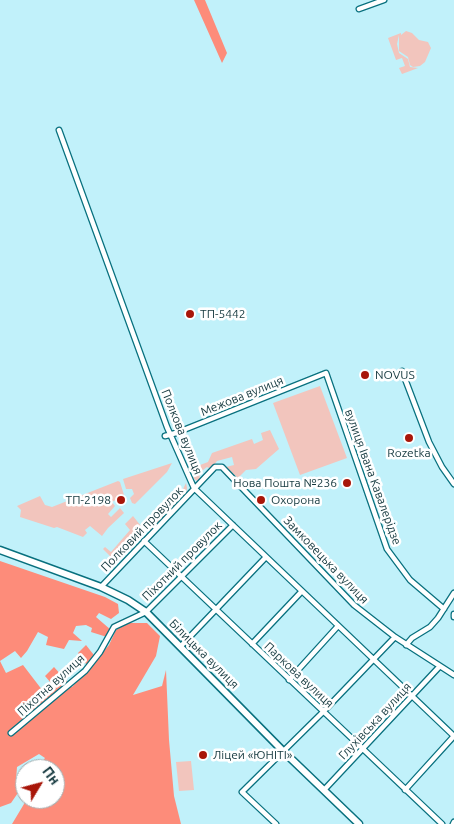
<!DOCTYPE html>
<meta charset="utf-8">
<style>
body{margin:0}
#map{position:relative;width:454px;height:824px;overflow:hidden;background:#c1f1fa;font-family:Ubuntu,sans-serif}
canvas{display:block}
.north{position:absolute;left:15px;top:759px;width:50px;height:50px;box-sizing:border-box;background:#fff;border:1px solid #a1afb2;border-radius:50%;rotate:53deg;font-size:14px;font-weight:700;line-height:20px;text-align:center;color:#14383e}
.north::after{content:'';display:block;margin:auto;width:18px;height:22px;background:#a81609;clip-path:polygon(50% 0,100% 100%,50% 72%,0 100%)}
</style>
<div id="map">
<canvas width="454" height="824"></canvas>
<div class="north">Пн</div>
</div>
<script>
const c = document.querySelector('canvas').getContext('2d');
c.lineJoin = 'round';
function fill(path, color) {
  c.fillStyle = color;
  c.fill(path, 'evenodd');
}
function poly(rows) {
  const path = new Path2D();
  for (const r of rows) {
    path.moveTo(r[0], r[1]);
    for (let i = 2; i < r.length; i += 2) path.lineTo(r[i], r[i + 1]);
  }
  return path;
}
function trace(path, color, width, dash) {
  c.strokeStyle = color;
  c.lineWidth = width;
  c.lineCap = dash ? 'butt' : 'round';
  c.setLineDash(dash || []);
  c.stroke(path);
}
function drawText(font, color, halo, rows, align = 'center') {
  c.font = font + ' Ubuntu,sans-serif';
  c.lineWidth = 5;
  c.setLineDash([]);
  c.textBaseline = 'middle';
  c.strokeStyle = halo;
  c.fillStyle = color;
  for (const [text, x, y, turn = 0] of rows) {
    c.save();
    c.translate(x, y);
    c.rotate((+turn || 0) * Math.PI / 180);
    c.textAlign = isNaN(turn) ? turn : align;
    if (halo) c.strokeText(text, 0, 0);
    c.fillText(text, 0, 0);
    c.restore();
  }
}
fill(poly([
 [406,31,412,33,419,40,428,42,431,48,425,62,420,66,413,67,410,65,408,57,399,51,399,35,397,44,399,53,408,59,410,67,418,68,402,74,399,68,405,66,402,58,396,60,388,38,401,33,401,35],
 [320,386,347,458,300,475,273,403],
 [270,430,279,449,256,469,246,470,238,478,226,467,234,465,232,457,217,461,211,469,207,467,199,473,200,479,197,481,194,479,191,471,192,468,208,462,212,453,252,439,254,444,263,440,261,433],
 [172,463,167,472,135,504,132,503,130,498,134,494,132,489,126,489,123,479],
 [118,481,120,482,124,495,112,502,115,506,108,514,111,517,120,508,124,513,108,528,102,536,90,526,85,530,87,533,83,537,57,527,54,528,20,517,21,510,17,506,40,496,45,505,52,507],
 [186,483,187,488,186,493,150,531,146,527,183,489],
 [133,516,141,526,112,558,103,549,105,547,111,552,130,530,125,524],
 [191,761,194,790,179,791,176,762]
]), '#f2c5bd');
fill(poly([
 [194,0,205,0,227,53,222,63],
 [0,561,105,597,118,604,119,613,111,619,99,613,96,617,111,630,107,637,91,632,92,628,86,625,76,626,73,633,82,641,69,640,64,649,46,645,48,637,38,632,27,651,21,658,15,651,0,661,6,673,23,665,46,695,56,689,45,676,54,667,72,687,89,668,78,653,86,645,97,659,109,645,116,630,128,623,147,623,160,636,156,656,133,695,162,686,166,670,169,740,174,796,181,824,12,824,27,799,55,799,55,769,41,769,41,763,45,758,39,754,17,767,16,780,22,787,11,803,0,807]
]), '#fd8c7a');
const minor = poly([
 [359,9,384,0],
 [59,130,167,427,194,488,454,736],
 [402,371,429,442,442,467,454,484],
 [165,436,176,433,326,373,387,549,410,580,444,609],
 [144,541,442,824],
 [101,587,215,467,222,467,354,605,395,637,454,675],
 [454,614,454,617],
 [252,644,302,591],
 [406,645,412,638,430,627,438,618,454,593],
 [181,646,266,557],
 [289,680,338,626],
 [11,733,85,671,100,652,114,627,146,612,233,525],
 [324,790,440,666],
 [405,790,454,736],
 [276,824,242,792,323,712,395,637],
 [453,824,454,822]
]);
const secondary = poly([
 [0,550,101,587,128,600,146,612,283,751,359,824]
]);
trace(minor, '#08707e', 7);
trace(secondary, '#08707e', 9);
trace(minor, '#fff', 4.5);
trace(secondary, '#fff', 6);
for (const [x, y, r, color] of [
 [190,314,5,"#a81609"],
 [365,375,5,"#a81609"],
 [409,438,5,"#a81609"],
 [347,483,5,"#a81609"],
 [121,500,5,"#a81609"],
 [261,500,5,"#a81609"],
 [203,755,5,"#a81609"]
]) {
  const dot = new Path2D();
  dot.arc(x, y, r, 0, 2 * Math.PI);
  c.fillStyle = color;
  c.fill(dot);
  trace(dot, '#fff', 2);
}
drawText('12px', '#14383e', '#fff', [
 ["ТП-5442",200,314],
 ["NOVUS",375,375],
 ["Rozetka",409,453,"center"],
 ["Нова Пошта №236",337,483,"right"],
 ["ТП-2198",111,500,"right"],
 ["Охорона",271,500],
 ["Ліцей «ЮНІТІ»",213,755]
], 'left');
drawText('12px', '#14383e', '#fff', [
 ["Межова вулиця",242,396,-22],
 ["Полкова вулиця",182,432,68],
 ["вулиця Івана Кавалерідзе",373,477,70],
 ["Полковий провулок",142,529,-46],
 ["Замковецька вулиця",326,560,46],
 ["Піхотний провулок",182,561,-45],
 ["Білицька вулиця",204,654,45],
 ["Паркова вулиця",299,675,43],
 ["Піхотна вулиця",51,685,-42],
 ["Глухівська вулиця",375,721,-47]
]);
</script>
